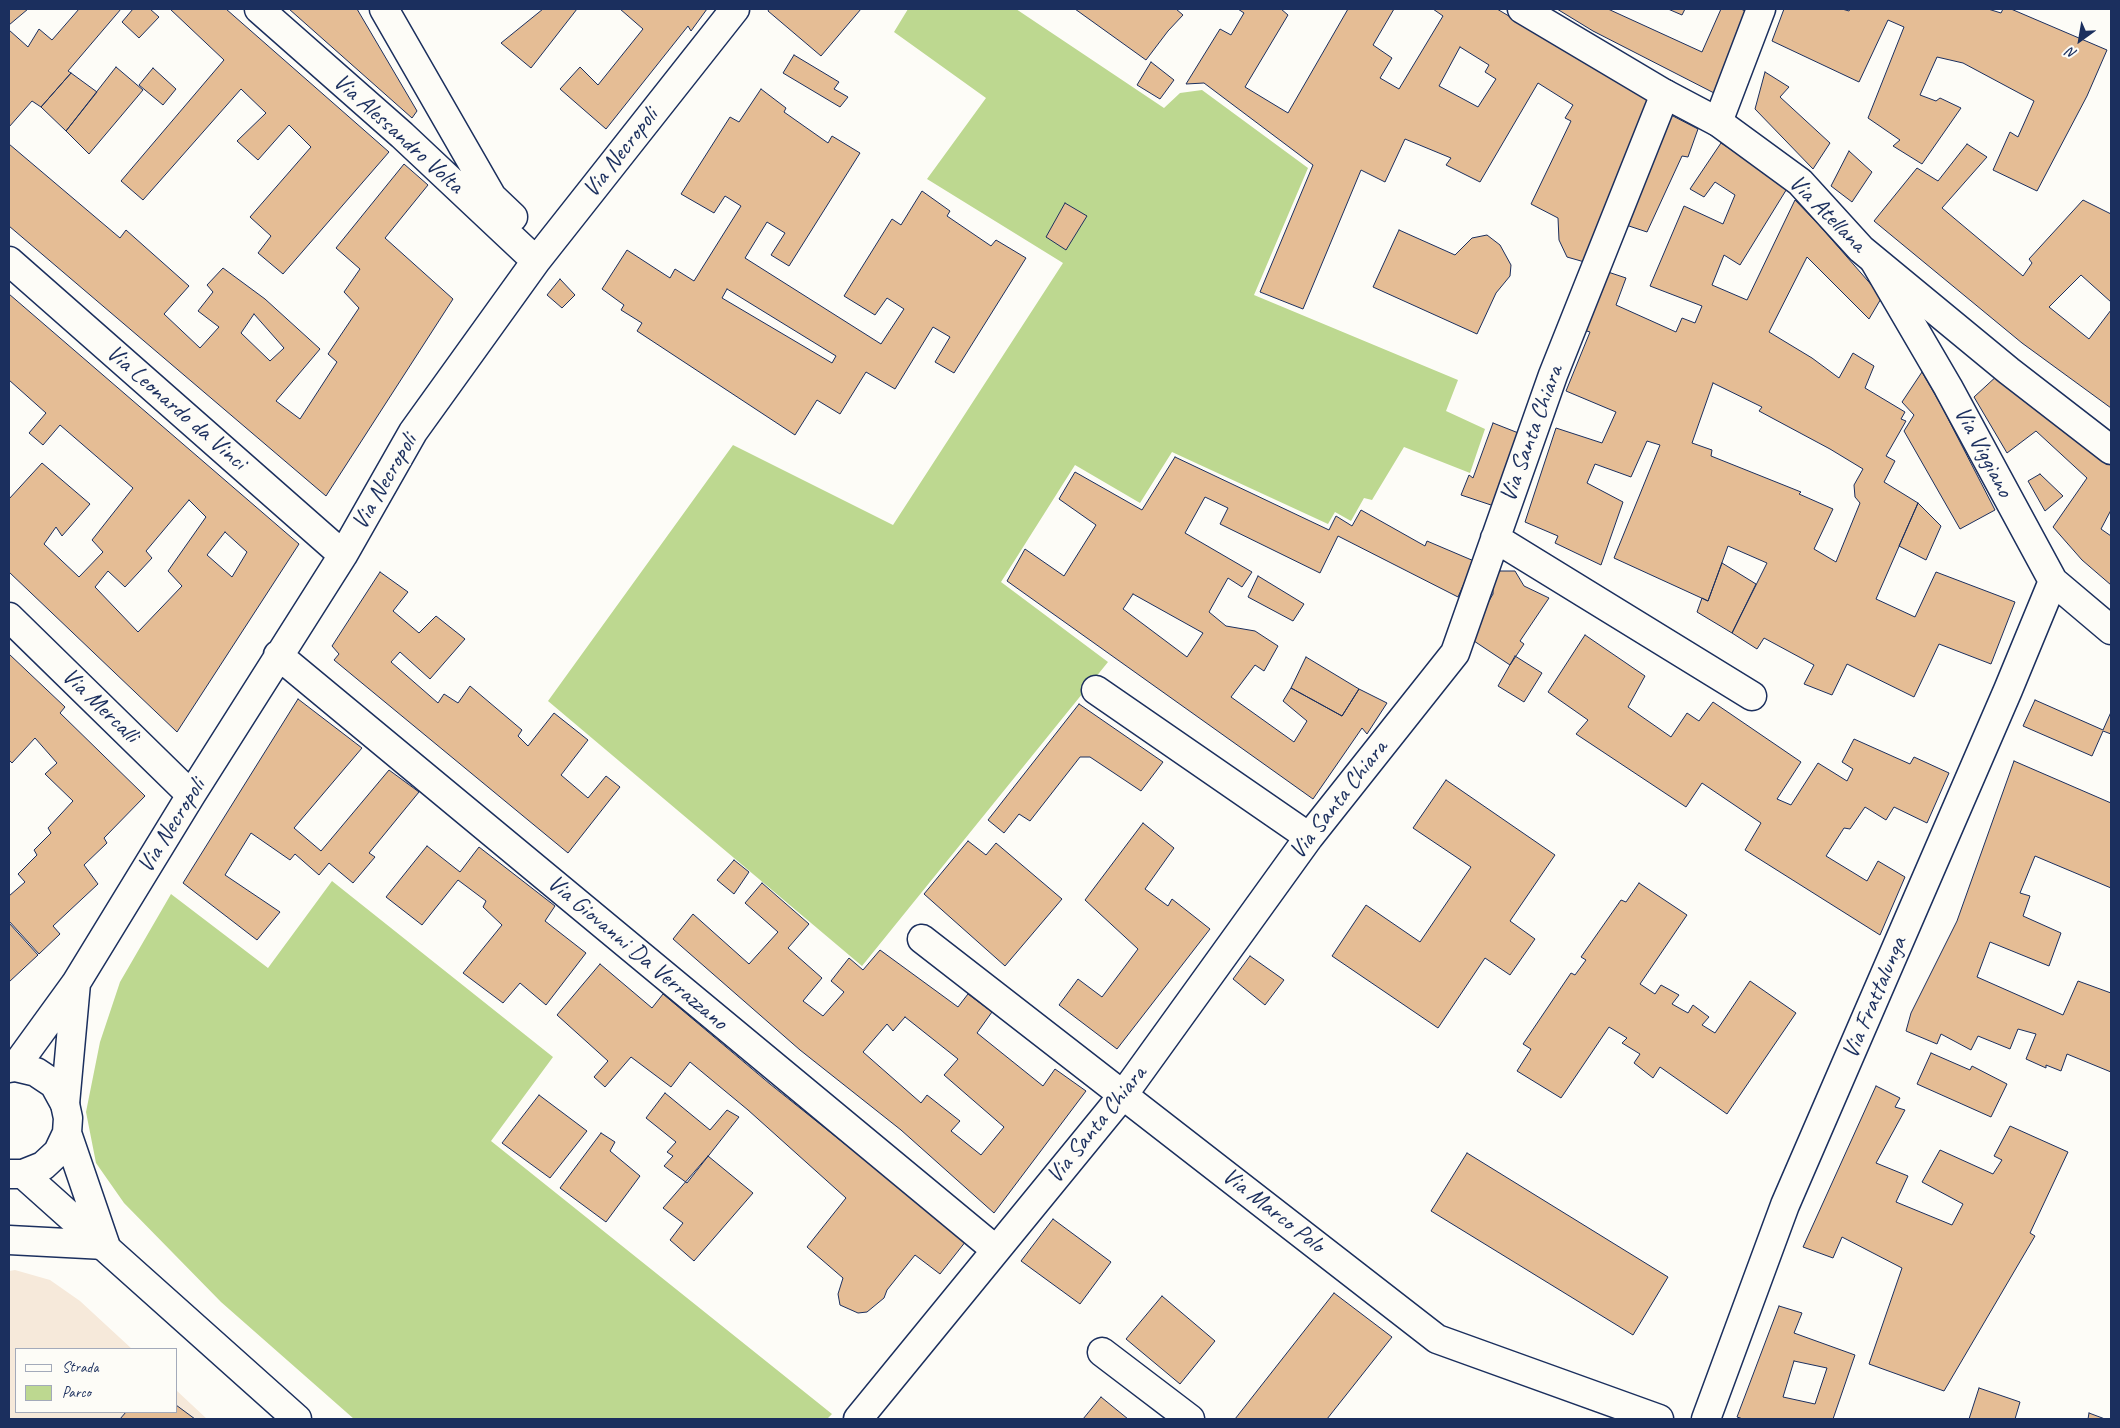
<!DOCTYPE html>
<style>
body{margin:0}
#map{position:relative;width:2120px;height:1428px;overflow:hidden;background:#fdfcf7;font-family:Caveat,sans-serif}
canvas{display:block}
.frame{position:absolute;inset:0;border:10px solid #1b2f5e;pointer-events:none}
.legend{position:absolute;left:15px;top:1348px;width:162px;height:65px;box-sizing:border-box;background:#fdfcf7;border:1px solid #a3aaba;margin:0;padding:6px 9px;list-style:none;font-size:15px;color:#1b2f5e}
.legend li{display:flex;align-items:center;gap:10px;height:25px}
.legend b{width:25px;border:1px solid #a3aaba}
.north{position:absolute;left:2055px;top:15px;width:50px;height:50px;-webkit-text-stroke:4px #fdfcf7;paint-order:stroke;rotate:212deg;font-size:14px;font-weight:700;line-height:20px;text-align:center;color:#1b2f5e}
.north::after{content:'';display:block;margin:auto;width:18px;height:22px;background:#1b2f5e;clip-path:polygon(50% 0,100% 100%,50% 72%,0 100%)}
</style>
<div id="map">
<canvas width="2120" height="1428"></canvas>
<div class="frame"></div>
<ul class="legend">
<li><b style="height:6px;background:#fdfcf7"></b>Strada</li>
<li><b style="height:14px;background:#bdd890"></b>Parco</li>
</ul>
<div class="north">N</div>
</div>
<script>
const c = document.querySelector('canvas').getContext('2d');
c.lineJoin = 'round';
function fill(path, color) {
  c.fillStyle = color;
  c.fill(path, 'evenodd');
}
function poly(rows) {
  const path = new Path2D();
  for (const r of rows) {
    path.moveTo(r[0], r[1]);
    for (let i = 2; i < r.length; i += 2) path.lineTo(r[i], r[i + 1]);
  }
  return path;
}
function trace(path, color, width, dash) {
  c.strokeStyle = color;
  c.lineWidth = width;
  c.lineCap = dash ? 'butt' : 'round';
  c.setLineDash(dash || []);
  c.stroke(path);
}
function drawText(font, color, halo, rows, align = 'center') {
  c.font = font + ' Caveat,sans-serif';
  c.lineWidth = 4;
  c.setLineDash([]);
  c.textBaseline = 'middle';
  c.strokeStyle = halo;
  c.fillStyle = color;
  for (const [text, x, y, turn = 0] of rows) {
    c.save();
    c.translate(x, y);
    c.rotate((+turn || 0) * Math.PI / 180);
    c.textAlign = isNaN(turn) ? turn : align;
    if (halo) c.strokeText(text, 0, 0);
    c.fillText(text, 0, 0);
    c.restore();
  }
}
fill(poly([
 [15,1270,50,1280,80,1301,132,1349,16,1349,16,1412,176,1412,176,1390,207,1419,9,1419,9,1271]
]), '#f6e9da');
fill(poly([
 [908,9,1016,9,1164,108,1180,93,1202,90,1308,168,1254,295,1458,380,1446,411,1485,429,1470,473,1404,447,1372,500,1364,498,1351,521,1335,512,1328,524,1172,452,1140,503,1075,465,1001,582,1108,662,862,966,548,701,733,445,893,525,1063,263,927,179,986,98,894,32],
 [332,881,553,1057,491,1141,832,1414,827,1419,354,1419,221,1302,124,1203,96,1163,86,1112,100,1042,120,982,171,894,268,968]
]), '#bdd890');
const building = poly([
 [9,9,28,9,9,25,9,9],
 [79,9,121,9,68,71,71,73,41,107,32,101,9,127,9,30,28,47,39,29,52,40,79,9],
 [133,9,150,9,159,17,139,38,122,22,133,9],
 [170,9,226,9,389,152,283,274,258,253,271,236,250,217,311,147,289,125,258,160,237,141,266,113,241,89,143,200,121,181,224,60,170,9],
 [289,9,357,9,417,111,412,118,289,9],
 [543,9,577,9,531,68,501,43,543,9],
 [620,9,707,9,691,31,688,26,606,129,560,89,580,67,598,85,643,29,620,9],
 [769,9,861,9,821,56,768,11,769,9],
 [1075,9,1176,9,1183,15,1168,31,1146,60,1075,9],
 [1238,9,1281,9,1288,15,1245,87,1288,113,1348,9,1394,9,1373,45,1392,58,1380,78,1399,89,1443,16,1433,9,1497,9,1651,100,1588,263,1567,257,1559,240,1558,218,1531,204,1571,121,1565,118,1573,105,1538,83,1480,182,1446,165,1451,158,1405,139,1385,182,1361,170,1303,309,1260,292,1313,165,1204,83,1186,84,1220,29,1231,35,1244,13,1238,9],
 [1460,47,1489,65,1485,72,1496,79,1478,107,1439,86,1460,47],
 [1557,9,1608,9,1702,52,1721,9,1741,9,1747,12,1716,94,1593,31,1557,9],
 [1668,9,1685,9,1682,15,1668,9],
 [1784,9,1842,9,1849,11,1850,9,1988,9,2001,13,2003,9,2011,9,2107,50,2087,96,2037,191,1993,170,2010,132,2018,137,2034,101,1963,63,1937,57,1920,95,1936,101,1940,98,1961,108,1922,164,1893,146,1900,140,1868,118,1904,27,1888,20,1859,82,1772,41,1784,9],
 [794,55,839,82,834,89,848,97,840,107,783,73,794,55],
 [1151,62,1174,80,1160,99,1137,85,1151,62],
 [116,67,143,90,89,154,66,131,116,67],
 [153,68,176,89,163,105,139,85,153,68],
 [1765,72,1789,87,1780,97,1830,143,1813,169,1755,109,1765,72],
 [71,73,97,92,66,131,41,107,71,73],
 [761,89,786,108,784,112,828,143,832,136,860,153,789,266,771,255,785,233,767,222,745,258,881,344,904,309,887,298,875,315,844,296,892,219,901,225,922,191,950,211,947,216,991,246,996,240,1026,258,954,373,935,362,950,337,933,327,895,389,866,372,840,414,817,400,795,435,637,331,642,323,621,310,624,305,602,289,627,250,670,278,675,269,694,281,741,206,725,196,714,213,681,194,730,117,739,122,761,89],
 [727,289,836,356,832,363,722,298,727,289],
 [1671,115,1698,129,1688,157,1682,156,1647,232,1623,224,1671,115],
 [1721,143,1788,187,1740,265,1724,255,1712,285,1747,300,1795,200,1819,225,1882,297,1869,319,1807,257,1769,332,1812,358,1839,378,1853,353,1874,366,1865,388,1905,412,1901,419,1906,421,1886,456,1895,461,1884,482,1918,503,1876,599,1915,617,1936,572,2015,602,1991,664,1939,644,1914,697,1847,664,1832,695,1804,684,1814,665,1764,638,1757,649,1732,633,1767,563,1728,546,1708,601,1614,558,1660,445,1647,441,1631,477,1595,464,1587,483,1623,502,1601,565,1555,543,1558,536,1525,522,1556,428,1602,443,1616,412,1566,391,1590,332,1580,329,1602,270,1626,278,1616,305,1676,332,1682,318,1695,323,1702,306,1650,286,1684,206,1723,224,1735,195,1715,182,1704,197,1690,189,1721,143],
 [1713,383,1762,407,1759,411,1830,449,1863,469,1854,485,1855,497,1860,503,1836,562,1814,549,1833,509,1799,494,1801,492,1711,456,1712,450,1692,443,1713,383],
 [9,144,120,238,126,230,189,286,164,314,200,348,219,327,198,311,213,292,207,285,223,268,265,299,320,349,276,401,300,419,337,362,328,354,359,308,344,292,360,269,336,248,404,164,428,185,385,238,453,299,326,496,9,226,9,144],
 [254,314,284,348,270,361,241,333,254,314],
 [1967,144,1987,157,1942,208,2023,276,2032,263,2029,259,2083,200,2111,214,2111,302,2081,275,2049,307,2089,339,2111,310,2111,408,2022,343,1874,221,1917,168,1938,181,1967,144],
 [1849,151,1872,172,1852,202,1831,186,1849,151],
 [1065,203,1087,216,1066,250,1046,237,1065,203],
 [1399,230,1455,255,1472,238,1487,235,1500,245,1511,265,1510,276,1496,293,1477,334,1373,287,1399,230],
 [560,279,575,295,562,308,547,295,560,279],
 [9,294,299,544,177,732,9,572,9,499,42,463,90,504,62,536,56,527,44,544,79,577,103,552,92,540,133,488,60,425,43,445,29,433,46,413,9,380,9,294],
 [189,500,206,517,168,571,182,586,138,632,95,587,108,571,125,587,152,558,146,551,189,500],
 [225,532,247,552,232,577,207,555,225,532],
 [1922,372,1941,405,1995,510,1960,529,1904,431,1914,415,1902,402,1922,372],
 [1999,374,2111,461,2111,510,2101,529,2111,536,2111,585,2082,560,2053,527,2087,478,2036,431,2007,453,1974,397,1999,374],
 [1493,423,1521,434,1494,506,1461,495,1469,475,1473,478,1493,423],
 [1175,457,1329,530,1336,516,1352,526,1361,510,1425,546,1427,541,1474,561,1458,597,1338,536,1320,573,1220,524,1228,508,1205,497,1185,533,1252,572,1242,587,1228,578,1209,612,1226,626,1255,631,1278,646,1264,671,1255,665,1231,697,1294,742,1307,721,1283,701,1291,688,1342,716,1359,689,1387,703,1367,734,1362,728,1313,799,1007,581,1025,549,1064,576,1096,525,1059,499,1075,472,1142,510,1175,457],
 [1133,594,1203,633,1187,657,1123,609,1133,594],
 [2040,474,2063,496,2045,511,2028,481,2040,474],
 [1918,503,1941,526,1926,560,1899,546,1918,503],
 [1722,563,1756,584,1732,633,1697,612,1702,598,1708,601,1722,563],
 [1500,571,1515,571,1524,586,1549,598,1520,641,1524,644,1510,665,1468,637,1493,594,1493,579,1500,571],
 [380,572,408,592,393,611,419,633,436,616,465,639,430,679,400,652,391,662,438,703,444,694,458,703,470,686,522,730,518,736,528,746,554,713,588,740,561,775,588,798,606,776,620,787,568,853,334,660,339,654,332,646,380,572],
 [1258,576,1304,604,1293,621,1248,597,1258,576],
 [1585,635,1645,676,1628,707,1671,737,1687,713,1699,721,1713,702,1801,762,1777,799,1791,805,1818,763,1847,781,1853,769,1842,762,1854,739,1910,764,1914,757,1949,773,1927,823,1894,807,1886,820,1865,807,1850,829,1844,828,1826,856,1867,881,1878,861,1905,877,1880,935,1745,850,1761,823,1702,783,1686,807,1576,734,1588,720,1548,692,1585,635],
 [9,654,65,707,60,713,145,796,104,838,107,843,84,865,98,884,53,926,60,934,39,954,9,921,9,896,25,882,18,874,37,855,34,850,51,833,48,828,73,801,45,774,57,763,35,738,12,763,9,760,9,654],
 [1515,656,1542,673,1524,702,1498,686,1515,656],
 [1306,657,1359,689,1342,716,1291,688,1306,657],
 [298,699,362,748,294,828,321,851,389,770,419,792,369,853,375,857,353,883,329,863,319,875,295,854,290,860,251,833,225,875,280,912,257,940,183,883,298,699],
 [2035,700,2103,730,2111,712,2111,734,2103,731,2092,756,2023,726,2035,700],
 [1079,704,1163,762,1141,791,1090,757,1080,757,1030,821,1019,814,1004,833,988,820,1079,704],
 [2014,761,2111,803,2111,888,2035,856,2020,893,2030,896,2023,916,2061,933,2049,966,1990,942,1977,977,2063,1015,2078,981,2111,993,2111,1072,2067,1054,2061,1071,2046,1065,2046,1068,2026,1059,2036,1034,2018,1029,2010,1049,1978,1036,1971,1050,1941,1034,1937,1044,1906,1031,1911,1013,1957,921,2014,761],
 [1446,780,1555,855,1510,921,1535,939,1510,975,1485,958,1438,1028,1332,956,1366,905,1420,942,1471,867,1413,828,1446,780],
 [1143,823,1174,848,1145,889,1168,906,1172,899,1210,929,1117,1049,1059,1005,1078,979,1102,997,1138,949,1085,900,1143,823],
 [968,841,986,855,996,843,1062,899,1005,966,924,894,968,841],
 [427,846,460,872,479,847,555,906,545,921,586,953,546,1005,520,983,503,1003,463,973,502,925,483,907,486,901,458,880,422,925,386,897,427,846],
 [734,860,749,872,734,894,717,880,734,860],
 [762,883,809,924,788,948,822,978,803,1001,823,1016,844,992,831,981,849,958,863,970,880,950,958,1007,968,994,992,1012,977,1033,1043,1086,1055,1069,1086,1091,994,1213,901,1130,800,1050,673,939,693,914,749,964,778,932,745,903,762,883],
 [905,1017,958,1059,944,1075,1004,1127,981,1155,951,1131,960,1121,927,1095,921,1103,863,1052,887,1024,893,1031,905,1017],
 [1639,883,1687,915,1640,984,1655,994,1661,985,1679,995,1672,1004,1688,1013,1693,1005,1709,1017,1702,1025,1715,1033,1750,981,1796,1013,1727,1114,1660,1067,1653,1078,1634,1063,1640,1054,1622,1043,1627,1038,1609,1027,1561,1098,1517,1071,1531,1049,1523,1044,1571,973,1575,975,1586,960,1581,957,1621,900,1626,902,1639,883],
 [9,923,38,955,9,982,9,923],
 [1250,956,1284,980,1265,1005,1233,979,1250,956],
 [600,964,652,1008,663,994,770,1084,966,1241,940,1274,915,1255,887,1290,884,1298,867,1312,858,1313,840,1305,838,1294,843,1278,807,1247,846,1198,748,1110,690,1062,671,1087,631,1057,605,1087,594,1077,608,1061,557,1015,600,964],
 [1931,1053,1970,1070,1972,1066,2007,1084,1991,1117,1917,1084,1931,1053],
 [1876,1086,1900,1098,1895,1107,1905,1110,1876,1163,1908,1176,1896,1202,1952,1225,1963,1204,1922,1182,1940,1150,1993,1174,2002,1160,1994,1156,2010,1126,2068,1152,2030,1233,2035,1236,1944,1391,1869,1364,1902,1268,1842,1237,1833,1258,1803,1247,1876,1086],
 [665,1093,710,1130,727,1110,739,1117,687,1183,664,1166,673,1156,667,1152,676,1142,646,1118,665,1093],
 [539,1095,587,1131,550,1178,502,1143,539,1095],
 [601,1133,615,1142,610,1151,640,1176,606,1222,560,1188,601,1133],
 [1467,1153,1668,1277,1633,1335,1431,1211,1467,1153],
 [708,1156,753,1193,694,1261,670,1240,683,1223,663,1208,708,1156],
 [1053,1219,1111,1262,1080,1304,1021,1261,1053,1219],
 [1334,1293,1392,1337,1327,1419,1235,1419,1334,1293],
 [1162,1296,1215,1341,1180,1384,1126,1339,1162,1296],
 [1779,1306,1802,1313,1794,1333,1855,1355,1833,1419,1743,1419,1737,1417,1779,1306],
 [1794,1361,1827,1368,1815,1404,1783,1397,1794,1361],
 [1979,1388,2020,1402,2015,1419,1969,1419,1979,1388],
 [1101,1397,1128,1419,1083,1419,1101,1397],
 [176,1405,195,1419,120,1419,126,1412,176,1412,176,1405],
 [2089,1413,2105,1419,2088,1419,2089,1413]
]);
fill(building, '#e5bd95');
trace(building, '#1b2f5e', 1);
const minor = poly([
 [259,9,402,135,536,261],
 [384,9,492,197,513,217],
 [1718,122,1761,9],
 [9,261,343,555],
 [1875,262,1948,387,2053,581,2111,630],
 [1495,538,1752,696],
 [9,617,191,795],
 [278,655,996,1250],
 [1096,690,1309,837],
 [922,939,1437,1339,1659,1419],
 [15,1067,76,983,191,795,343,555,413,432,536,261,735,9],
 [65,1104,76,983],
 [9,1240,105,1245],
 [1102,1352,1190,1419],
 [858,1419,1123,1095,1309,837,1455,653,1553,375,1665,94],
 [1706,1419,1785,1205,2008,690,2053,581]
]);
const tertiary = poly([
 [9,1068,15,1067,36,1072,54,1084,65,1104,68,1118,67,1133,58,1152,43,1166,23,1174,9,1174],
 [67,1133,105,1244],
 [23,1174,297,1419]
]);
const secondary = poly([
 [1522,9,1665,94,1718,122,1800,182,1861,249,2009,371,2111,450]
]);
trace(minor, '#1b2f5e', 31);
trace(tertiary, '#1b2f5e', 31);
trace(secondary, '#1b2f5e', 31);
trace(minor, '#fdfcf7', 28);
trace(tertiary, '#fdfcf7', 28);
trace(secondary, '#fdfcf7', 28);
drawText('24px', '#1b2f5e', '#fdfcf7', [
 ["Via Alessandro Volta",398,134,42],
 ["Via Necropoli",621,153,-52],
 ["Via Atellana",1827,214,45],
 ["Via Leonardo da Vinci",176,408,41],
 ["Via Santa Chiara",1532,434,-70],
 ["Via Viggiano",1983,452,62],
 ["Via Necropoli",385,482,-60],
 ["Via Mercalli",100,706,44],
 ["Via Santa Chiara",1339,800,-52],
 ["Via Necropoli",172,826,-58],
 ["Via Giovanni Da Verrazzano",637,953,40],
 ["Via Frattalunga",1875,998,-67],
 ["Via Santa Chiara",1097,1125,-51],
 ["Via Marco Polo",1273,1211,38]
]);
</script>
